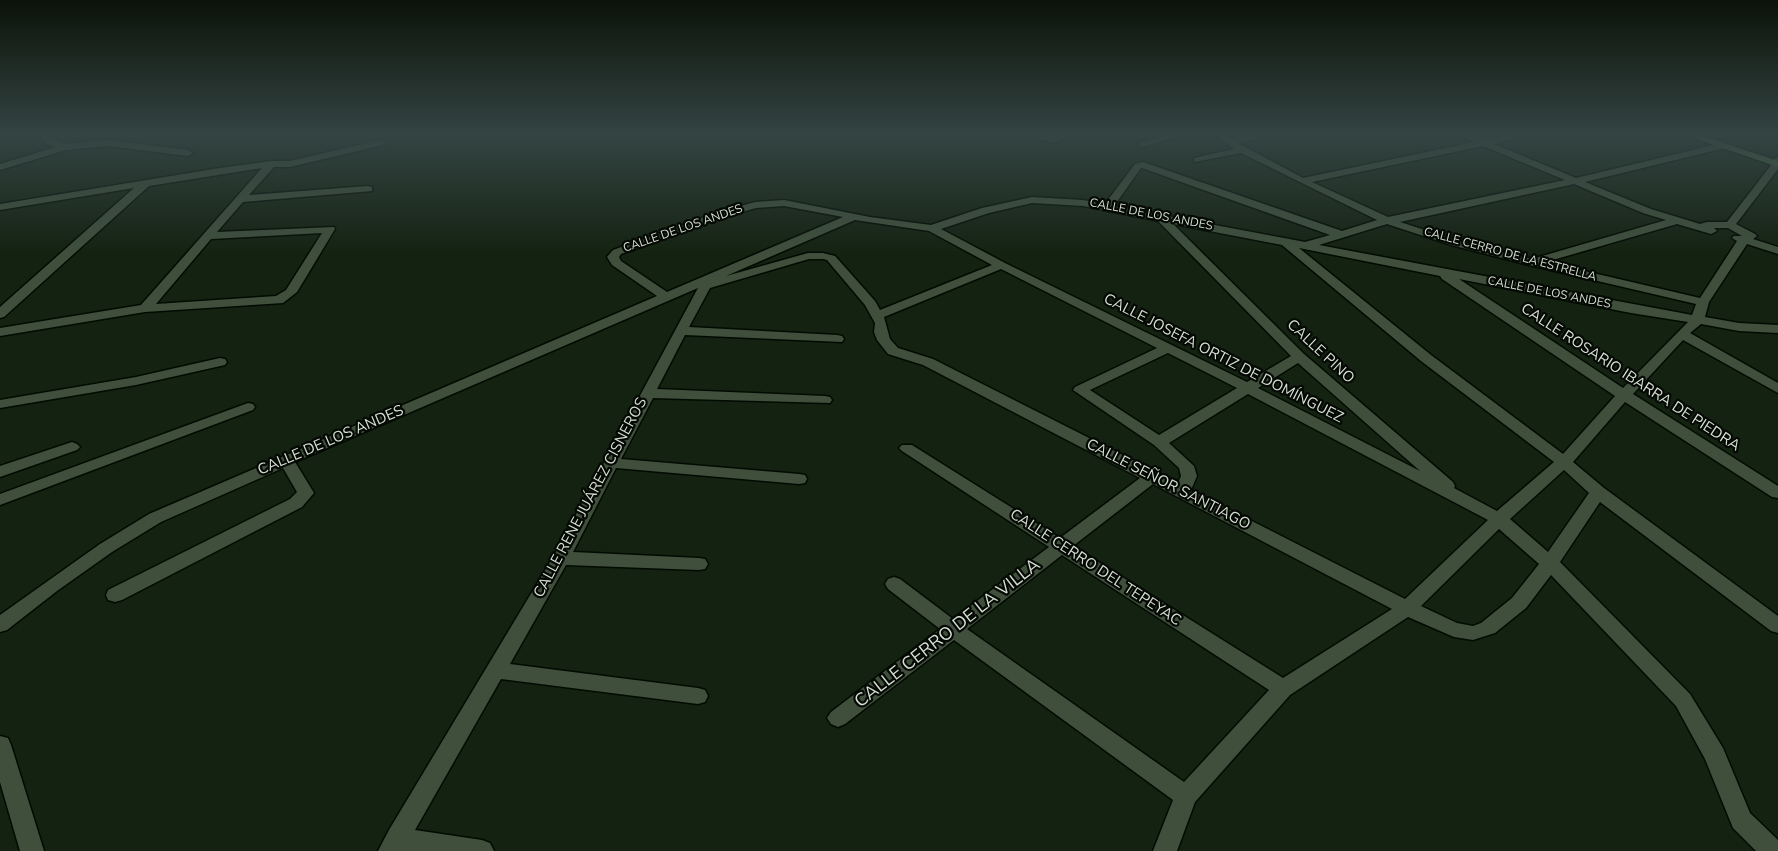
<!DOCTYPE html>
<meta charset="utf-8">
<style>
body{margin:0}
canvas{display:block;background:#142211}
</style>
<canvas width="1778" height="851"></canvas>
<script>
const c = document.querySelector('canvas').getContext('2d');
c.lineJoin = 'round';
function poly(rows) {
  const path = new Path2D();
  for (const r of rows) {
    path.moveTo(r[0], r[1]);
    for (let i = 2; i < r.length; i += 2) path.lineTo(r[i], r[i + 1]);
  }
  return path;
}
function trace(path, color, width, dash) {
  c.strokeStyle = color;
  c.lineWidth = width;
  c.lineCap = dash ? 'butt' : 'round';
  c.setLineDash(dash || []);
  c.stroke(path);
}
function fill(path, color) {
  c.fillStyle = color;
  c.fill(path, 'evenodd');
}
function drawText(font, color, halo, rows, align = 'center') {
  c.font = font + ' "Nunito Sans",sans-serif';
  c.lineWidth = 4.5;
  c.setLineDash([]);
  c.textBaseline = 'middle';
  c.strokeStyle = halo;
  c.fillStyle = color;
  for (const [text, x, y, turn = 0] of rows) {
    c.save();
    c.translate(x, y);
    c.rotate((+turn || 0) * Math.PI / 180);
    c.textAlign = isNaN(turn) ? turn : align;
    if (halo) c.strokeText(text, 0, 0);
    c.fillText(text, 0, 0);
    c.restore();
  }
}
const street = poly([
 [0,134,14,134,0,140,0,134],
 [41,134,50,134,52,139,66,144,108,140,188,150,193,153,188,156,108,146,66,150,0,170,0,164,56,147,45,143,41,134],
 [1027,134,1043,134,1053,137,1059,134,1071,134,1054,143,1027,134],
 [1169,134,1186,134,1142,147,1137,144,1169,134],
 [1214,134,1225,134,1231,139,1256,134,1278,134,1238,143,1303,178,1474,142,1459,134,1472,134,1485,140,1511,134,1530,134,1494,144,1576,178,1722,143,1725,144,1725,148,1585,182,1651,209,1700,224,1707,222,1727,222,1772,164,1775,158,1778,157,1778,169,1736,224,1755,234,1757,236,1753,239,1778,247,1778,254,1747,244,1709,302,1705,317,1739,323,1778,325,1778,333,1739,331,1701,324,1690,333,1778,383,1778,393,1683,340,1633,394,1778,486,1778,498,1772,497,1625,402,1573,462,1604,488,1778,616,1778,633,1771,631,1600,502,1560,562,1690,694,1723,748,1750,813,1778,840,1778,851,1756,851,1733,828,1705,759,1676,706,1551,575,1526,608,1495,633,1473,640,1454,637,1408,617,1290,695,1195,802,1177,851,1153,851,1173,800,954,640,845,724,838,727,831,724,827,718,831,712,940,629,888,589,885,584,888,579,894,577,900,579,953,619,1049,547,902,451,899,448,902,445,912,445,1060,538,1140,478,923,365,888,354,877,340,874,332,875,323,865,305,827,260,823,259,809,259,710,288,689,327,837,335,842,336,844,339,842,342,685,335,657,389,825,396,830,397,832,400,830,403,653,398,621,459,799,474,805,475,807,479,805,483,799,484,616,468,573,552,699,558,705,559,708,564,705,569,699,570,566,565,510,664,698,688,705,690,708,696,705,702,698,704,501,679,415,830,482,840,490,843,494,851,378,851,389,830,553,557,698,288,295,462,314,493,302,507,122,600,115,602,108,600,106,595,108,590,290,499,297,492,283,468,161,522,112,552,57,591,7,630,0,632,0,615,100,544,149,514,657,296,612,265,607,257,613,250,713,214,755,202,784,200,870,217,931,225,982,208,1032,197,1083,200,1105,204,1135,164,1143,162,1342,231,1377,220,1241,153,1194,162,1194,158,1234,149,1214,134],
 [1483,146,1565,180,1388,217,1312,182,1483,146],
 [1141,168,1142,168,1330,235,1305,242,1114,206,1141,168],
 [1574,184,1643,213,1666,220,1532,259,1459,241,1400,222,1574,184],
 [1032,203,1083,206,1158,221,1291,356,1247,382,1005,263,941,229,989,213,1032,203],
 [784,206,843,217,667,292,621,261,619,257,621,254,721,218,756,208,784,206],
 [855,220,929,231,992,265,880,310,875,301,835,256,823,253,808,253,726,276,855,220],
 [1173,224,1282,245,1421,361,1554,462,1497,511,1454,488,1455,486,1453,482,1304,354,1173,224],
 [1387,224,1451,245,1529,265,1696,304,1692,315,1319,245,1387,224],
 [1677,224,1711,234,1717,231,1714,228,1728,228,1742,236,1734,236,1732,238,1737,241,1700,298,1546,262,1677,224],
 [1299,248,1440,276,1442,279,1615,396,1563,454,1431,355,1299,248],
 [1001,269,1157,348,1075,387,1073,390,1154,445,1179,468,1181,476,1178,483,933,359,898,348,890,339,884,317,1001,269],
 [1459,279,1631,313,1688,322,1623,388,1459,279],
 [1168,353,1237,388,1159,435,1090,390,1168,353],
 [1298,363,1420,471,1258,388,1298,363],
 [1248,394,1488,520,1405,599,1191,490,1197,476,1194,466,1169,443,1248,394],
 [1564,470,1589,493,1548,552,1510,519,1564,470],
 [1153,484,1392,609,1283,678,1073,546,1153,484],
 [1499,529,1539,564,1512,598,1481,623,1473,626,1457,623,1421,606,1499,529],
 [1062,555,1269,690,1184,782,967,629,1062,555],
 [1766,134,1778,134,1778,139,1767,136,1766,134],
 [380,140,385,143,383,145,290,167,274,167,249,195,368,186,372,187,372,191,243,202,217,232,334,227,335,229,297,292,283,303,145,312,0,336,0,328,141,305,262,168,149,186,4,317,0,318,0,307,134,188,0,210,0,204,220,168,271,161,290,161,380,140],
 [322,233,286,290,276,296,156,304,211,239,322,233],
 [220,358,225,359,227,362,225,365,136,385,0,408,0,400,136,377,220,358],
 [248,403,253,404,255,407,253,410,0,505,0,494,248,403],
 [72,442,77,444,80,447,77,450,0,477,0,466,72,442],
 [0,736,8,738,11,745,44,851,20,851,0,782,0,736]
]);
const secondary = poly([
 [1682,134,1697,134,1778,161,1778,167,1682,134]
]);
trace(street, '#020b01', 3);
trace(secondary, '#020b01', 3);
fill(street, '#3f4f3c');
fill(secondary, '#4f6e49');
const sky = c.createLinearGradient(0, 0, 0, 254);
sky.addColorStop(0, '#0b1309');
sky.addColorStop(0.53, '#344443');
sky.addColorStop(1, '#34444300');
c.fillStyle = sky;
c.fillRect(0, 0, 1778, 254);
drawText('12px', '#d6dfd4', '#050904', [
 ["CALLE DE LOS ANDES",1151,215,11],
 ["CALLE DE LOS ANDES",683,229,-19],
 ["CALLE CERRO DE LA ESTRELLA",1510,255,15],
 ["CALLE DE LOS ANDES",1549,293,11]
]);
drawText('15px', '#d6dfd4', '#050904', [
 ["CALLE PINO",1320,352,43],
 ["CALLE JOSEFA ORTIZ DE DOMÍNGUEZ",1223,359,27],
 ["CALLE ROSARIO IBARRA DE PIEDRA",1630,378,33],
 ["CALLE DE LOS ANDES",331,441,-23],
 ["CALLE SEÑOR SANTIAGO",1168,485,27],
 ["CALLE RENE JUÁREZ CISNEROS",591,498,-62],
 ["CALLE CERRO DEL TEPEYAC",1095,568,33]
]);
drawText('18px', '#d6dfd4', '#050904', [
 ["CALLE CERRO DE LA VILLA",948,634,-38]
]);
</script>
